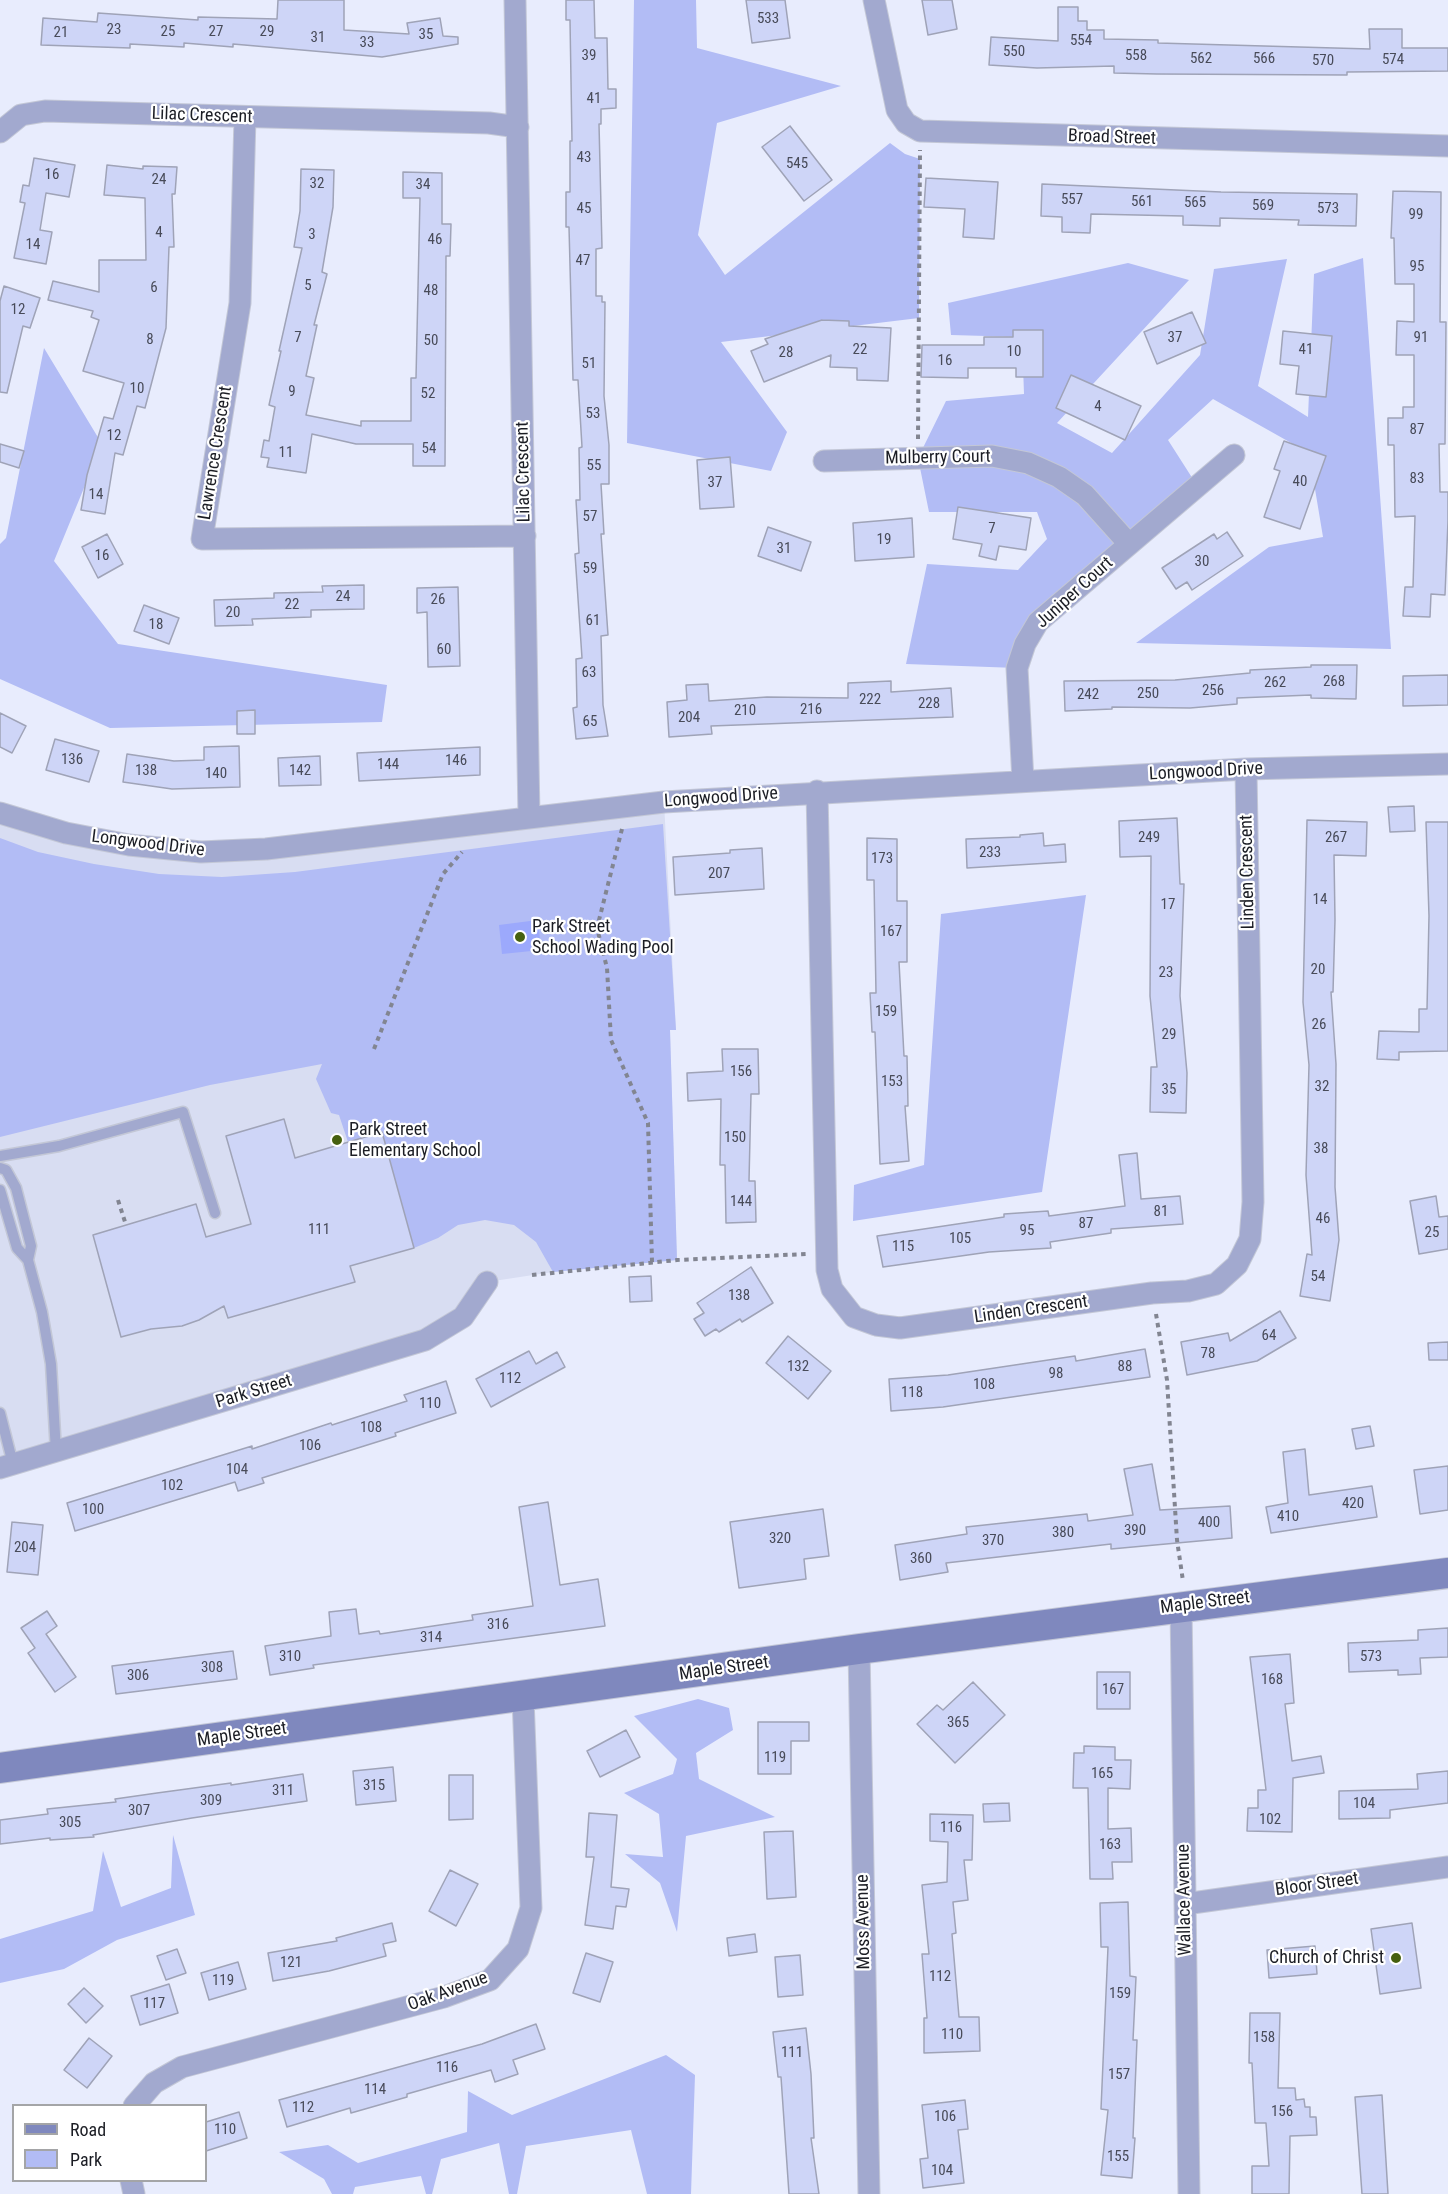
<!DOCTYPE html>
<style>
body{margin:0}
#map{position:relative;width:1448px;height:2194px;overflow:hidden;background:#e8ecfd;font-family:"Roboto Condensed",sans-serif}
canvas{display:block}
.legend{position:absolute;left:12px;top:2104px;width:195px;height:78px;box-sizing:border-box;background:#fff;border:2px solid #a4a5a7;margin:0;padding:8px 10px;list-style:none;font-size:18px;color:#1b1d24}
.legend li{display:flex;align-items:center;gap:12px;height:30px}
.legend b{width:30px;border:2px solid #a4a5a7}
</style>
<div id="map">
<canvas width="1448" height="2194"></canvas>
<ul class="legend">
<li><b style="height:8px;background:#7f88be"></b>Road</li>
<li><b style="height:16px;background:#b2bcf5"></b>Park</li>
</ul>
</div>
<script>
const c = document.querySelector('canvas').getContext('2d');
c.lineJoin = 'round';
function fill(path, color) {
  c.fillStyle = color;
  c.fill(path, 'evenodd');
}
function poly(rows) {
  const path = new Path2D();
  for (const r of rows) {
    path.moveTo(r[0], r[1]);
    for (let i = 2; i < r.length; i += 2) path.lineTo(r[i], r[i + 1]);
  }
  return path;
}
function trace(path, color, width, dash) {
  c.strokeStyle = color;
  c.lineWidth = width;
  c.lineCap = dash ? 'butt' : 'round';
  c.setLineDash(dash || []);
  c.stroke(path);
}
function drawText(font, color, halo, rows, align = 'center') {
  c.font = font + ' "Roboto Condensed",sans-serif';
  c.lineWidth = 4.5;
  c.setLineDash([]);
  c.textBaseline = 'middle';
  c.strokeStyle = halo;
  c.fillStyle = color;
  for (const [text, x, y, turn = 0] of rows) {
    c.save();
    c.translate(x, y);
    c.rotate((+turn || 0) * Math.PI / 180);
    c.textAlign = isNaN(turn) ? turn : align;
    if (halo) c.strokeText(text, 0, 0);
    c.fillText(text, 0, 0);
    c.restore();
  }
}
fill(poly([
 [664,802,676,1030,670,1030,677,1260,553,1272,487,1282,463,1317,0,1468,0,813,201,852]
]), '#d8ddf2');
fill(poly([
 [634,0,696,0,697,48,841,86,717,123,698,235,725,275,890,143,905,154,920,159,919,318,721,342,787,432,771,471,627,443],
 [1363,258,1391,649,1136,643,1269,547,1323,537,1309,453,1213,399,1168,440,1198,487,1038,622,1017,668,906,664,927,564,1018,570,1047,539,1037,512,929,512,918,458,946,401,1024,394,1022,337,951,335,948,303,1128,263,1189,280,1057,423,1112,453,1200,355,1214,269,1287,259,1258,386,1308,417,1314,274],
 [44,348,102,444,54,561,118,644,387,685,382,722,110,728,0,679,0,544,6,538],
 [663,824,676,1030,670,1030,677,1260,553,1272,536,1242,514,1225,485,1220,458,1225,438,1238,414,1248,382,1133,348,1142,339,1115,331,1113,316,1079,322,1064,210,1085,0,1137,0,838,38,852,94,864,159,874,222,877,295,872],
 [1086,895,1042,1192,853,1221,854,1185,924,1165,941,914],
 [698,1699,729,1708,733,1730,696,1753,699,1779,775,1817,686,1836,677,1932,660,1883,625,1854,663,1857,659,1814,624,1793,673,1774,677,1759,634,1716],
 [173,1835,195,1915,117,1940,64,1969,0,1983,0,1939,93,1911,103,1851,121,1907,171,1888],
 [666,2055,695,2075,691,2194,647,2194,631,2130,526,2146,517,2194,509,2194,499,2143,441,2159,432,2194,426,2194,421,2176,355,2187,353,2194,332,2194,324,2179,279,2152,328,2145,358,2163,467,2132,468,2091,512,2115]
]), '#b2bcf5');
fill(poly([
 [538,920,541,950,502,954,499,925]
]), '#9ca9fc');
const building = poly([
 [278,0,344,0,344,30,409,34,407,23,440,18,443,36,458,37,458,44,382,57,233,44,233,47,184,43,184,47,130,44,130,48,41,45,43,18,97,22,98,13,198,20,198,17,277,19,278,0],
 [566,0,594,0,595,38,607,38,608,89,616,89,616,108,601,109,601,124,599,124,602,248,596,249,596,296,602,296,602,302,605,302,604,396,609,445,609,484,601,484,604,534,601,534,608,635,601,636,603,705,608,736,576,739,573,708,577,707,576,659,582,658,575,554,579,553,576,500,580,500,579,448,582,447,578,380,573,380,569,227,566,227,566,192,570,192,570,141,572,141,570,20,566,20,566,0],
 [746,0,785,0,790,38,752,43,746,0],
 [922,0,952,0,957,29,928,35,922,0],
 [1058,7,1078,7,1078,21,1087,21,1087,30,1104,30,1104,39,1158,40,1158,43,1370,49,1369,29,1402,29,1402,48,1448,48,1448,71,1347,72,1347,75,1157,74,1114,73,1114,66,1037,68,989,65,991,37,1058,41,1058,7],
 [790,126,832,180,804,201,762,147,790,126],
 [34,158,75,165,69,197,46,193,40,230,52,232,46,264,14,258,25,203,20,202,23,185,29,186,34,158],
 [107,165,143,169,143,166,177,167,175,194,172,194,174,247,169,247,166,328,145,408,137,406,123,455,115,453,105,514,81,510,87,475,104,417,113,419,124,383,83,371,99,320,91,317,93,311,48,300,53,281,99,292,99,260,146,260,145,198,104,195,107,165],
 [301,169,334,170,333,207,322,272,327,274,314,325,317,325,306,376,314,378,306,415,361,426,361,421,411,421,411,378,416,378,420,198,403,198,403,172,442,173,442,224,451,224,450,256,446,256,445,466,413,466,413,444,356,444,312,434,306,473,267,467,269,458,261,457,264,440,269,441,275,407,269,405,281,351,279,351,302,248,294,247,300,211,301,169],
 [926,178,998,182,994,239,963,237,965,209,924,207,926,178],
 [1042,184,1221,192,1357,194,1356,226,1298,225,1299,220,1220,218,1220,226,1183,225,1183,216,1091,214,1090,233,1062,232,1062,217,1041,216,1042,184],
 [1393,191,1441,192,1440,322,1446,322,1445,444,1439,444,1440,492,1448,492,1448,521,1445,595,1431,594,1430,617,1403,616,1405,587,1413,587,1415,516,1395,517,1394,445,1388,445,1388,418,1403,418,1403,407,1414,407,1414,355,1396,355,1397,321,1414,322,1414,284,1395,284,1394,238,1391,238,1393,191],
 [4,286,40,298,30,328,23,326,7,393,0,392,0,301,4,286],
 [1192,312,1206,343,1157,364,1144,332,1192,312],
 [822,320,849,321,849,326,891,328,888,381,857,380,857,368,830,367,831,355,764,382,751,351,768,344,765,339,822,320],
 [1013,330,1043,330,1043,377,1016,377,1016,368,968,368,968,378,921,377,922,345,984,345,984,337,1013,337,1013,330],
 [1283,331,1332,336,1326,397,1296,394,1299,366,1280,364,1283,331],
 [1071,375,1141,406,1125,440,1056,408,1071,375],
 [1284,441,1326,456,1300,529,1264,517,1280,471,1274,469,1284,441],
 [0,444,24,451,19,468,0,462,0,444],
 [730,457,734,507,700,509,697,460,730,457],
 [958,507,1031,518,1026,550,999,546,996,560,979,556,982,544,953,539,958,507],
 [912,518,914,557,855,561,853,523,912,518],
 [768,527,811,542,801,571,758,556,768,527],
 [1227,532,1243,556,1192,590,1187,582,1176,589,1162,568,1214,534,1217,539,1227,532],
 [107,534,123,564,98,578,82,547,107,534],
 [364,585,364,609,311,610,311,617,252,619,253,625,215,626,214,600,274,598,274,593,323,592,322,586,364,585],
 [458,587,460,666,428,667,427,612,417,613,417,588,458,587],
 [144,605,179,618,169,644,134,631,144,605],
 [1311,665,1357,665,1356,699,1311,698,1311,695,1237,698,1237,704,1190,708,1112,707,1112,709,1065,711,1064,681,1175,680,1250,673,1250,670,1311,667,1311,665],
 [1448,675,1448,705,1403,706,1403,676,1448,675],
 [891,681,891,692,951,688,953,717,711,726,712,734,669,737,667,702,687,700,686,685,708,684,709,701,767,697,848,698,848,683,891,681],
 [255,710,255,734,237,734,237,711,255,710],
 [0,713,26,726,12,753,0,747,0,713],
 [55,739,99,751,89,782,46,770,55,739],
 [239,746,240,787,172,789,123,782,127,754,174,761,204,760,204,747,239,746],
 [480,747,480,775,359,781,357,753,480,747],
 [320,756,321,785,279,786,278,758,320,756],
 [1414,806,1415,831,1390,832,1388,807,1414,806],
 [1177,818,1180,884,1184,884,1180,996,1187,1073,1186,1113,1150,1112,1151,1067,1157,1067,1150,996,1151,856,1120,857,1119,821,1177,818],
 [1307,820,1367,822,1366,856,1334,855,1335,920,1333,992,1331,992,1336,1064,1335,1187,1339,1240,1330,1301,1300,1296,1307,1254,1312,1255,1306,1175,1309,1065,1303,1002,1307,820],
 [1426,822,1448,822,1448,1051,1399,1052,1399,1060,1377,1059,1379,1031,1419,1032,1419,1009,1427,1009,1429,916,1426,822],
 [1043,833,1044,846,1065,844,1066,862,967,868,966,839,1020,837,1020,835,1043,833],
 [867,838,897,839,897,901,907,901,907,962,899,962,904,1056,907,1056,908,1106,905,1106,909,1161,880,1164,875,1032,872,1032,870,993,876,993,874,880,867,880,867,838],
 [762,848,764,889,675,895,673,857,730,853,730,850,762,848],
 [722,1049,758,1049,759,1094,751,1094,749,1181,755,1181,756,1222,726,1223,725,1165,720,1165,721,1099,688,1101,687,1073,723,1071,722,1049],
 [284,1119,295,1158,382,1132,414,1248,350,1266,355,1282,228,1318,224,1306,199,1320,182,1326,151,1329,121,1337,93,1235,196,1204,206,1237,251,1224,226,1136,284,1119],
 [1137,1153,1141,1199,1180,1196,1183,1224,1111,1229,1111,1233,1050,1242,1051,1248,989,1252,883,1267,877,1236,1004,1217,1004,1214,1048,1211,1049,1216,1125,1206,1119,1155,1137,1153],
 [1436,1196,1439,1217,1448,1216,1448,1249,1419,1254,1410,1201,1436,1196],
 [751,1267,773,1303,742,1322,740,1319,719,1332,716,1329,705,1336,694,1319,704,1313,697,1303,751,1267],
 [651,1276,652,1301,630,1302,629,1277,651,1276],
 [1280,1311,1296,1338,1257,1361,1187,1375,1181,1342,1228,1333,1230,1341,1280,1311],
 [788,1336,831,1371,808,1399,766,1363,788,1336],
 [1448,1342,1448,1360,1429,1360,1428,1343,1448,1342],
 [1145,1349,1150,1377,943,1407,891,1411,889,1379,948,1375,1075,1356,1076,1361,1145,1349],
 [529,1351,536,1364,557,1352,565,1367,491,1407,476,1379,529,1351],
 [446,1381,456,1413,395,1433,396,1436,262,1478,264,1483,238,1491,235,1482,75,1531,67,1503,252,1446,252,1449,331,1423,332,1425,407,1401,404,1395,446,1381],
 [1370,1426,1374,1446,1356,1449,1352,1429,1370,1426],
 [1305,1449,1309,1495,1372,1486,1377,1517,1271,1533,1266,1507,1288,1503,1283,1452,1305,1449],
 [1152,1464,1160,1510,1230,1506,1232,1538,1111,1549,1111,1544,946,1563,948,1572,900,1580,895,1545,967,1534,966,1527,1087,1514,1088,1521,1133,1515,1124,1469,1152,1464],
 [1448,1466,1448,1510,1420,1514,1414,1470,1448,1466],
 [548,1502,560,1585,598,1579,605,1626,313,1665,314,1668,270,1675,265,1646,331,1636,329,1612,356,1609,359,1634,379,1631,380,1634,473,1620,472,1615,533,1606,519,1507,548,1502],
 [823,1509,829,1556,804,1559,806,1579,739,1588,730,1522,823,1509],
 [12,1522,43,1525,38,1575,7,1572,12,1522],
 [47,1611,57,1626,46,1634,76,1677,55,1692,28,1653,35,1648,21,1628,47,1611],
 [1448,1628,1448,1657,1420,1658,1421,1674,1398,1675,1398,1670,1349,1672,1348,1643,1418,1640,1418,1630,1448,1628],
 [233,1651,237,1679,116,1694,112,1666,233,1651],
 [1290,1654,1294,1703,1285,1704,1292,1761,1321,1756,1324,1773,1293,1778,1292,1832,1247,1831,1248,1808,1258,1808,1258,1790,1266,1790,1250,1657,1290,1654],
 [1097,1672,1130,1672,1130,1709,1097,1709,1097,1672],
 [973,1682,1005,1715,955,1763,917,1724,937,1705,943,1710,973,1682],
 [758,1722,809,1722,809,1741,791,1741,791,1774,758,1774,758,1722],
 [626,1730,640,1757,600,1777,587,1751,626,1730],
 [1084,1746,1115,1747,1115,1760,1131,1760,1130,1789,1108,1788,1108,1829,1131,1828,1132,1862,1112,1862,1113,1879,1090,1879,1088,1788,1073,1788,1074,1753,1084,1753,1084,1746],
 [393,1767,396,1801,356,1805,353,1771,393,1767],
 [1448,1771,1448,1803,1390,1810,1390,1818,1339,1819,1339,1791,1418,1789,1417,1774,1448,1771],
 [303,1774,307,1801,192,1818,93,1835,94,1837,50,1840,50,1838,0,1844,0,1820,48,1814,47,1809,116,1802,115,1799,157,1793,231,1783,231,1785,303,1774],
 [449,1775,473,1775,473,1819,449,1820,449,1775],
 [1009,1803,1010,1821,984,1822,983,1804,1009,1803],
 [589,1813,617,1815,611,1887,629,1889,626,1907,616,1906,613,1929,585,1925,594,1857,586,1857,589,1813],
 [930,1814,973,1815,972,1860,964,1860,968,1900,953,1902,956,1933,952,1934,959,2017,979,2017,980,2051,924,2053,924,2018,927,2018,922,1954,929,1954,922,1885,947,1882,948,1842,930,1841,930,1814],
 [793,1831,796,1897,767,1899,764,1832,793,1831],
 [450,1870,478,1884,456,1926,429,1911,450,1870],
 [1128,1902,1130,1976,1136,1977,1133,2040,1137,2040,1133,2138,1135,2138,1132,2178,1101,2175,1108,2110,1101,2109,1108,1947,1101,1947,1100,1903,1128,1902],
 [392,1923,396,1941,383,1944,386,1956,329,1971,273,1981,268,1953,337,1941,336,1938,392,1923],
 [1412,1923,1421,1988,1380,1994,1371,1929,1412,1923],
 [755,1934,757,1952,729,1956,727,1938,755,1934],
 [1315,1946,1317,1974,1269,1978,1267,1950,1315,1946],
 [177,1949,186,1973,166,1980,157,1956,177,1949],
 [586,1953,613,1962,600,2002,573,1993,586,1953],
 [800,1955,803,1995,778,1997,775,1957,800,1955],
 [238,1962,246,1989,209,2000,201,1973,238,1962],
 [169,1984,178,2013,140,2025,131,1996,169,1984],
 [84,1988,103,2006,86,2023,68,2004,84,1988],
 [1250,2013,1280,2013,1278,2088,1295,2088,1296,2100,1304,2099,1305,2107,1310,2107,1310,2117,1316,2117,1317,2135,1290,2136,1289,2194,1252,2194,1252,2166,1269,2166,1266,2123,1255,2123,1252,2063,1249,2063,1250,2013],
 [536,2024,545,2049,513,2060,518,2074,495,2082,491,2070,407,2094,407,2097,351,2113,350,2108,287,2127,279,2100,482,2044,536,2024],
 [806,2028,811,2074,814,2138,811,2138,819,2194,789,2194,781,2077,778,2077,773,2032,806,2028],
 [89,2038,112,2056,87,2088,64,2070,89,2038],
 [1382,2095,1388,2194,1362,2194,1355,2097,1382,2095],
 [965,2100,968,2129,958,2130,964,2183,923,2188,920,2159,928,2158,922,2105,965,2100],
 [239,2112,247,2138,206,2151,206,2122,239,2112]
]);
fill(building, '#ced5f7');
trace(building, '#9fa3b7', 1.5);
const lane = poly([
 [0,1156,59,1146,183,1112,215,1213],
 [0,1168,6,1170,16,1188,31,1246,28,1260,42,1312,51,1364,56,1452],
 [0,1190,17,1248,28,1260],
 [0,1413,13,1464]
]);
const street = poly([
 [515,0,529,817],
 [874,0,897,110,906,123,920,131,1448,146],
 [245,117,240,303,202,539,525,536],
 [0,132,21,115,45,111,489,123,518,127],
 [824,461,992,456,1028,463,1059,477,1085,495,1129,544],
 [1023,781,1017,668,1025,644,1038,622,1234,455],
 [817,791,827,1270,832,1289,854,1317,876,1325,900,1328,1152,1293,1188,1291,1216,1284,1237,1265,1250,1239,1253,1202,1246,769],
 [0,813,66,833,129,845,201,852,266,849,664,802,1246,769,1448,764],
 [0,1468,425,1340,463,1317,487,1282],
 [1181,1606,1189,2194],
 [859,1649,869,2194],
 [1185,1904,1448,1867],
 [134,2106,154,2083,182,2067,444,1997,490,1980,518,1949,531,1908,523,1698],
 [131,2180,134,2194]
]);
const secondary = poly([
 [0,1768,859,1649,1448,1573]
]);
trace(lane, '#c3c7d6', 13);
trace(street, '#c3c7d6', 23);
trace(secondary, '#c3c7d6', 32);
trace(poly([
 [918,439,920,150],
 [622,829,597,928,607,968,611,1040,648,1123,652,1262],
 [374,1049,443,874,462,852],
 [118,1200,126,1225],
 [532,1275,677,1260,806,1254],
 [1156,1314,1167,1380,1177,1540,1183,1581]
]), '#828591', 4, [4.5, 4.5]);
trace(lane, '#a2a9cf', 10);
trace(street, '#a2a9cf', 21);
trace(secondary, '#7f88be', 30);
for (const [x, y, r, color] of [
 [520,937,6,"#46600f"],
 [337,1140,6,"#46600f"],
 [1396,1958,6,"#46600f"]
]) {
  const dot = new Path2D();
  dot.arc(x, y, r, 0, 2 * Math.PI);
  c.fillStyle = color;
  c.fill(dot);
  trace(dot, '#fff', 2);
}
drawText('15px', '#484b59', null, [
 ["533",768,19],
 ["23",114,30],
 ["25",168,32],
 ["27",216,32],
 ["29",267,32],
 ["21",61,33],
 ["35",426,35],
 ["31",318,38],
 ["554",1081,41],
 ["33",367,43],
 ["550",1014,52],
 ["39",589,56],
 ["558",1136,56],
 ["562",1201,59],
 ["566",1264,59],
 ["574",1393,60],
 ["570",1323,61],
 ["41",594,99],
 ["43",584,158],
 ["545",797,164],
 ["16",52,175],
 ["24",159,180],
 ["32",317,184],
 ["34",423,185],
 ["557",1072,200],
 ["561",1142,202],
 ["565",1195,203],
 ["569",1263,206],
 ["45",584,209],
 ["573",1328,209],
 ["99",1416,215],
 ["4",159,233],
 ["3",312,235],
 ["46",435,240],
 ["14",33,245],
 ["47",583,261],
 ["95",1417,267],
 ["5",308,286],
 ["6",154,288],
 ["48",431,291],
 ["12",18,310],
 ["7",298,338],
 ["37",1175,338],
 ["91",1421,338],
 ["8",150,340],
 ["50",431,341],
 ["22",860,350],
 ["41",1306,350],
 ["10",1014,352],
 ["28",786,353],
 ["16",945,361],
 ["51",589,364],
 ["10",137,389],
 ["9",292,392],
 ["52",428,394],
 ["4",1098,407],
 ["53",593,414],
 ["87",1417,430],
 ["12",114,436],
 ["54",429,449],
 ["11",286,453],
 ["55",594,466],
 ["83",1417,479],
 ["40",1300,482],
 ["37",715,483],
 ["14",96,495],
 ["57",590,517],
 ["7",992,529],
 ["19",884,540],
 ["31",784,549],
 ["16",102,556],
 ["30",1202,562],
 ["59",590,569],
 ["24",343,597],
 ["26",438,600],
 ["22",292,605],
 ["20",233,613],
 ["61",593,621],
 ["18",156,625],
 ["60",444,650],
 ["63",589,673],
 ["268",1334,682],
 ["262",1275,683],
 ["256",1213,691],
 ["250",1148,694],
 ["242",1088,695],
 ["222",870,700],
 ["228",929,704],
 ["216",811,710],
 ["210",745,711],
 ["204",689,718],
 ["65",590,722],
 ["136",72,760],
 ["146",456,761],
 ["144",388,765],
 ["138",146,771],
 ["142",300,771],
 ["140",216,774],
 ["249",1149,838],
 ["267",1336,838],
 ["233",990,853],
 ["173",882,859],
 ["207",719,874],
 ["14",1320,900],
 ["17",1168,905],
 ["167",891,932],
 ["20",1318,970],
 ["23",1166,973],
 ["159",886,1012],
 ["26",1319,1025],
 ["29",1169,1035],
 ["156",741,1072],
 ["153",892,1082],
 ["32",1322,1087],
 ["35",1169,1090],
 ["150",735,1138],
 ["38",1321,1149],
 ["144",741,1202],
 ["81",1161,1212],
 ["46",1323,1219],
 ["87",1086,1224],
 ["111",319,1230],
 ["95",1027,1231],
 ["25",1432,1233],
 ["105",960,1239],
 ["115",903,1247],
 ["54",1318,1277],
 ["138",739,1296],
 ["64",1269,1336],
 ["78",1208,1354],
 ["132",798,1367],
 ["88",1125,1367],
 ["98",1056,1374],
 ["112",510,1379],
 ["108",984,1385],
 ["118",912,1393],
 ["110",430,1404],
 ["108",371,1428],
 ["106",310,1446],
 ["104",237,1470],
 ["102",172,1486],
 ["420",1353,1504],
 ["100",93,1510],
 ["410",1288,1517],
 ["400",1209,1523],
 ["390",1135,1531],
 ["380",1063,1533],
 ["320",780,1539],
 ["370",993,1541],
 ["204",25,1548],
 ["360",921,1559],
 ["316",498,1625],
 ["314",431,1638],
 ["310",290,1657],
 ["573",1371,1657],
 ["308",212,1668],
 ["306",138,1676],
 ["168",1272,1680],
 ["167",1113,1690],
 ["365",958,1723],
 ["119",775,1758],
 ["165",1102,1774],
 ["315",374,1786],
 ["311",283,1791],
 ["309",211,1801],
 ["104",1364,1804],
 ["307",139,1811],
 ["102",1270,1820],
 ["305",70,1823],
 ["116",951,1828],
 ["163",1110,1845],
 ["121",291,1963],
 ["112",940,1977],
 ["119",223,1981],
 ["159",1120,1994],
 ["117",154,2004],
 ["110",952,2035],
 ["158",1264,2038],
 ["111",792,2053],
 ["116",447,2068],
 ["157",1119,2075],
 ["114",375,2090],
 ["112",303,2108],
 ["156",1282,2112],
 ["106",945,2117],
 ["110",225,2130],
 ["155",1118,2157],
 ["104",942,2171]
]);
drawText('18px', '#1b1d24', '#fff', [
 ["Lilac Crescent",202,116,2],
 ["Broad Street",1112,138,2],
 ["Lawrence Crescent",216,453,-81],
 ["Mulberry Court",938,458,-1],
 ["Lilac Crescent",524,472,-91],
 ["Juniper Court",1075,593,-42],
 ["Longwood Drive",1206,772,-3],
 ["Longwood Drive",721,798,-4],
 ["Longwood Drive",148,844,7],
 ["Linden Crescent",1248,872,-91],
 ["Linden Crescent",1031,1310,-8],
 ["Park Street",254,1392,-17],
 ["Maple Street",1205,1603,-7],
 ["Maple Street",724,1669,-8],
 ["Maple Street",242,1735,-8],
 ["Bloor Street",1317,1885,-8],
 ["Wallace Avenue",1185,1900,-91],
 ["Moss Avenue",864,1922,-91],
 ["Oak Avenue",448,1992,-20]
]);
drawText('18px', '#1b1d24', '#fff', [
 ["Park Street",532,927],
 ["School Wading Pool",532,948],
 ["Park Street",349,1130],
 ["Elementary School",349,1151],
 ["Church of Christ",1384,1958,"right"]
], 'left');
</script>
